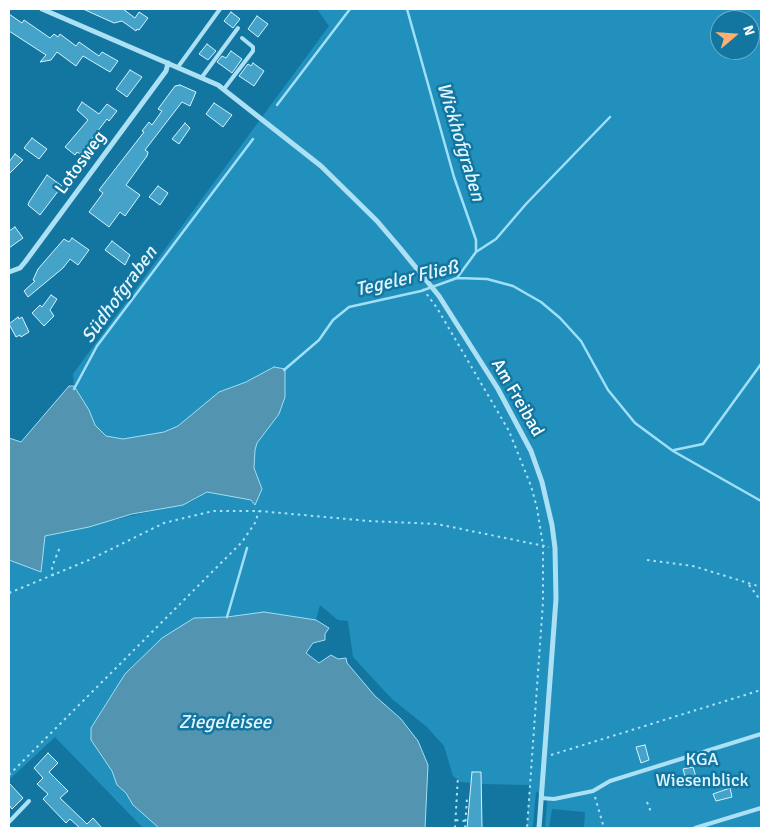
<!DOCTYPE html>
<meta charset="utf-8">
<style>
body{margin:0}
#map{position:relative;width:770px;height:837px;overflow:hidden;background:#1376a0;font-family:Signika,sans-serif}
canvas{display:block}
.frame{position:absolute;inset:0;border:10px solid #fff;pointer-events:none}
.north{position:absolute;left:710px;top:10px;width:50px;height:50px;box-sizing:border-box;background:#1376a0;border:1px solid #71adc6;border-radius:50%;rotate:72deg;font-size:14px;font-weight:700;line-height:20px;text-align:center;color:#fff}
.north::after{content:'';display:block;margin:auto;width:18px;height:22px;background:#ffb070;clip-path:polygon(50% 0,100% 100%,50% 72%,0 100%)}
</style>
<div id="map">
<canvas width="770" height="837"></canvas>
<div class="frame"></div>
<div class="north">N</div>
</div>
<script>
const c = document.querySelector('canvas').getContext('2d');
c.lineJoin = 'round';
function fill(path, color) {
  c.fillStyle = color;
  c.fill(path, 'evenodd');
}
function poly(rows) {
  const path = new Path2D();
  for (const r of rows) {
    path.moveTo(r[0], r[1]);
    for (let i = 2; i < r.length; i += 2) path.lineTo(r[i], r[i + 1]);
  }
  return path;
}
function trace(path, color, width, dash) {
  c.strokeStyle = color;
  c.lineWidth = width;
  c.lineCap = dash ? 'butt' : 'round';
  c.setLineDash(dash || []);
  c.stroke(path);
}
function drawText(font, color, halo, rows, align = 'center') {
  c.font = font + ' Signika,sans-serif';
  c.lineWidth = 5;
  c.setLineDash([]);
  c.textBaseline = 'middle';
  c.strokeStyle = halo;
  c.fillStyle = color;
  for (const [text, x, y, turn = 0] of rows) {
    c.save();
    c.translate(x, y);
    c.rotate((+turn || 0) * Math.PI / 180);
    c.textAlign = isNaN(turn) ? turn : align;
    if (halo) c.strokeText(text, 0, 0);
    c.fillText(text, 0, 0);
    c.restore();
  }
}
fill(poly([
 [317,9,761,9,761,828,584,828,585,812,552,809,549,828,545,828,547,801,536,791,533,826,527,828,530,785,481,784,481,772,472,772,472,783,461,782,453,776,444,746,427,727,392,699,353,657,348,621,338,620,320,605,316,620,264,612,227,617,194,618,162,638,125,674,91,728,91,740,112,771,117,785,126,793,133,805,159,828,143,828,55,737,9,780,9,560,41,572,45,536,191,502,207,492,251,500,255,505,262,489,254,468,255,450,257,443,279,414,285,397,246,382,219,392,178,426,164,432,123,439,106,436,95,425,89,410,74,386,73,374,329,26],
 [720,20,750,20,750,50,720,50]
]), '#2290bd');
const water = poly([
 [274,367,285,369,285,397,279,414,257,443,255,450,254,468,262,489,255,505,251,500,207,492,183,505,132,514,89,527,45,536,41,572,9,560,9,438,21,442,69,386,74,386,89,410,95,425,106,436,123,439,164,432,178,426,219,392,246,382,274,367],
 [264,612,316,620,329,628,325,634,325,640,313,643,306,653,319,663,331,655,338,659,346,658,347,663,375,696,401,719,418,741,428,765,425,828,159,828,133,805,126,793,117,785,112,771,91,740,91,728,125,674,162,638,194,618,227,617,264,612]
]);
fill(water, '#5395b0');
trace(water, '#9fdff7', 1);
trace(poly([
 [407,9,454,177,476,240,476,252,457,278],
 [277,105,350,9],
 [476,252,496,239,526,204,610,117],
 [284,370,319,340,333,320,349,307,421,291,457,278,487,279,513,286,541,302,560,318,581,341,608,390,635,423,673,451,761,501],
 [74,389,97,346,253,139],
 [674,450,703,444,761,364],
 [227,617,247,548]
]), '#9fdff7', 2.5);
const building = poly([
 [83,9,123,9,135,18,139,12,148,18,139,30,137,29,136,31,122,21,114,23,83,9],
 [231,12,240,19,233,28,224,21,231,12],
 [9,14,22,23,24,20,50,38,54,34,58,37,60,34,76,46,79,42,99,56,102,52,118,61,110,72,83,56,76,66,57,52,51,60,40,62,46,55,9,31,9,14],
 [257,16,268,24,258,37,248,29,257,16],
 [207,44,216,51,208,60,199,54,207,44],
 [231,51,242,59,232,73,217,62,222,56,226,58,231,51],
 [253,63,264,71,254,86,239,76,248,64,251,66,253,63],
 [130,70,142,77,127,97,116,89,130,70],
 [180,85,196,92,190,106,182,102,145,150,148,152,147,156,126,185,140,195,125,216,120,212,109,227,89,212,103,193,99,190,144,132,142,131,149,122,152,125,162,111,158,109,175,86,180,85],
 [82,102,99,114,107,104,117,111,109,121,107,119,80,154,77,152,75,155,65,147,88,120,77,110,82,102],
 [214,103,232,115,223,127,206,114,214,103],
 [185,123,190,128,179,144,172,139,185,123],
 [32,138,47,149,39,159,24,148,32,138],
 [15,154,23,160,9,174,9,162,15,154],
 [47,175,62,186,40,215,28,205,29,202,47,175],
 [158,186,168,193,160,205,149,197,158,186],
 [15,227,23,238,9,248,9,231,15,227],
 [72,238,89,250,78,265,70,259,63,268,28,297,24,291,35,281,33,280,38,269,64,239,69,242,72,238],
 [112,241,130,255,125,265,105,250,112,241],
 [51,295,57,299,50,310,54,316,44,326,32,313,40,305,42,307,51,295],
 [18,317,19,319,22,317,29,332,21,337,20,335,16,337,9,324,18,317],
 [645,745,649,760,641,763,636,747,645,745],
 [48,753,58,763,49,772,68,791,60,798,87,824,93,818,102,828,80,828,70,819,66,823,43,799,48,794,37,784,43,778,34,768,48,753],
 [693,767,697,780,687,783,683,769,693,767],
 [472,772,481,772,482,828,467,828,472,772],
 [9,783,23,798,12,809,9,805,9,783],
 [730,788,732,797,716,801,713,794,730,788]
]);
fill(building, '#45a3c9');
trace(building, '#d5f2fe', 1);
trace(poly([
 [423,289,437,308,509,431,531,486,537,508,543,545,543,602,527,828],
 [647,560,693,566,761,587],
 [53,576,52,567,60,547],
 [749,585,761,601],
 [9,593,89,560,164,523,213,511,259,511,369,521,437,524,549,547],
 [551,755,761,690],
 [9,775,242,542,255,523,259,511],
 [595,797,604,828],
 [647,802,651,812,653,812],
 [456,820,466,821],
 [455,828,458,776],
 [465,828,467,798]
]), '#ace0f4', 2, [2.5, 4]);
trace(poly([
 [178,67,220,9],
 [202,77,238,28],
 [224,89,253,51,253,47,242,38],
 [541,798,554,799,593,791,610,781,761,734],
 [9,822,29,801],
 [695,828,761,808]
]), '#ace0f4', 4);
trace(poly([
 [42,9,218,85,321,166,377,221,400,248,439,296,498,389,531,451,542,482,552,525,555,548,556,599,539,828],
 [9,272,20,268,25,262,166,71,168,63]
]), '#ace0f4', 5);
drawText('18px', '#fff', '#1376a0', [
 ["Lotosweg",81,163,-54],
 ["Am Freibad",517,398,60]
]);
drawText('18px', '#e0f5fe', '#1376a0', [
 ["KGA",702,760],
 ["Wiesenblick",702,781]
]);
drawText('italic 19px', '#e0f5fd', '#1376a0', [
 ["Wickhofgraben",460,142,73],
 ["Tegeler Fließ",407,279,-13],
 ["Südhofgraben",120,295,-54],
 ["Ziegeleisee",225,723]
]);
</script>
